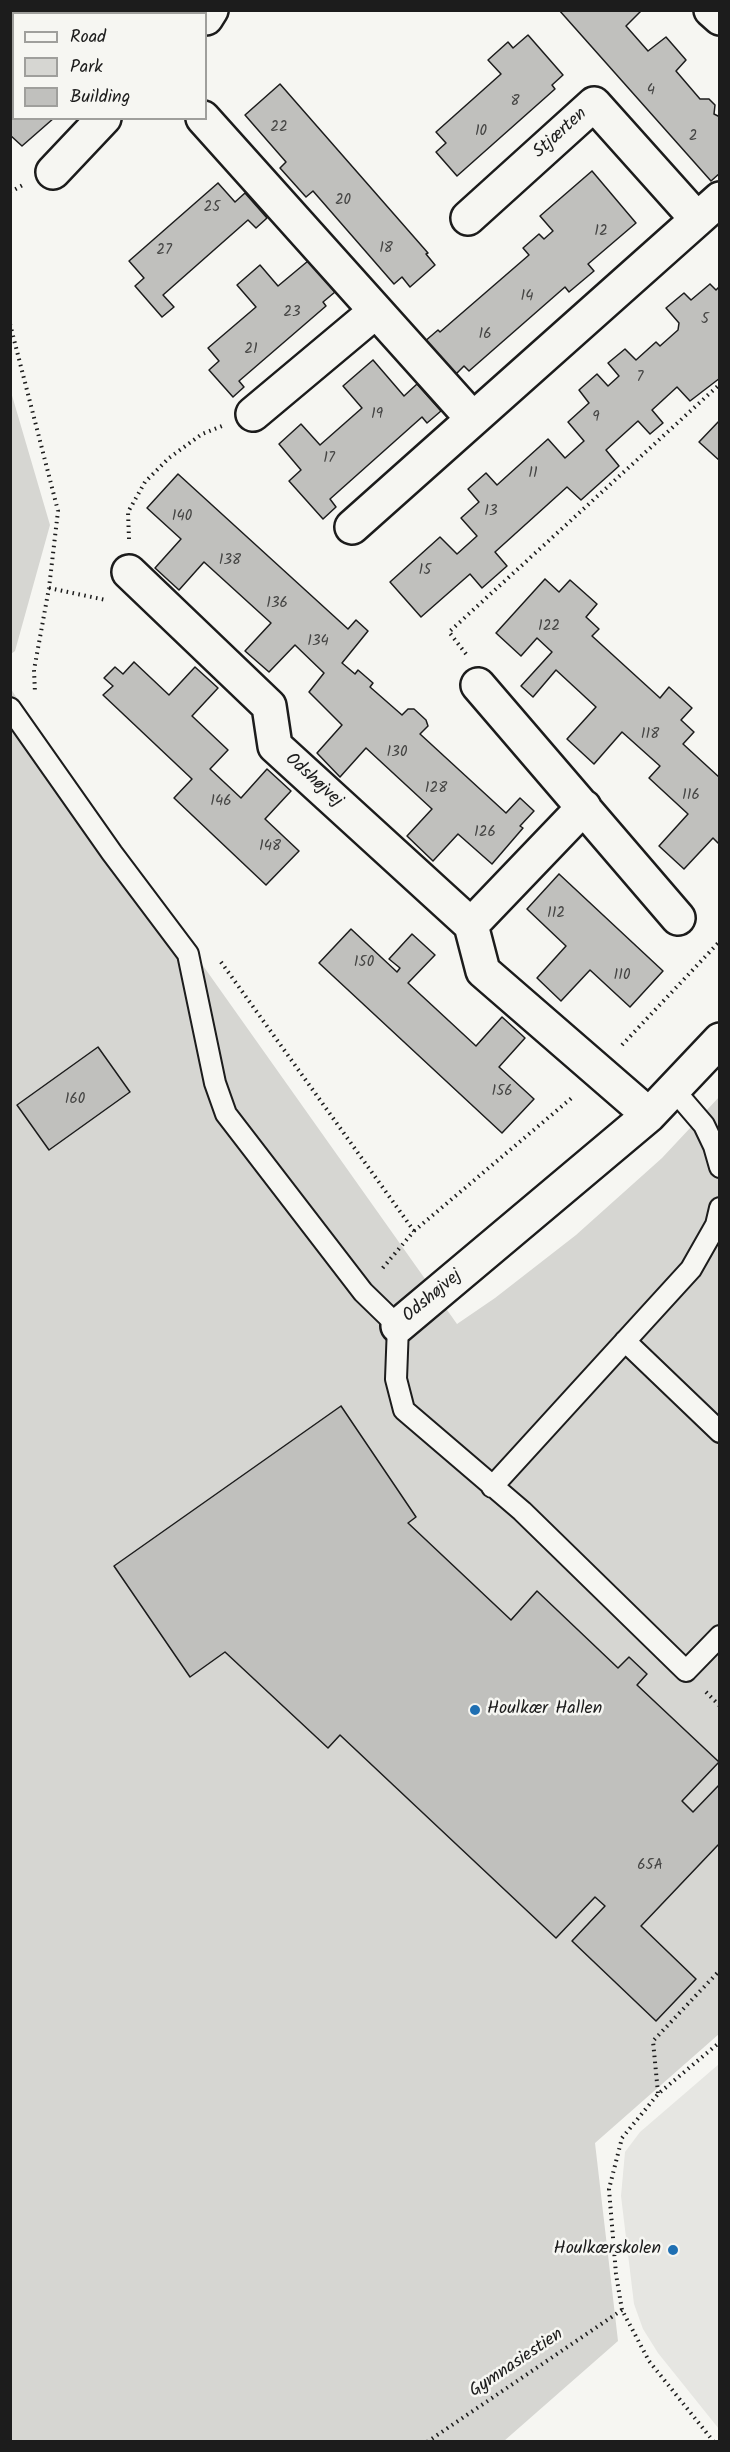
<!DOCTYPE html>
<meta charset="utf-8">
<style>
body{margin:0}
#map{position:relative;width:730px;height:2452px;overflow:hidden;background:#f6f6f2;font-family:Kalam,sans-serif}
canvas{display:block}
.frame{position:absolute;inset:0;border:12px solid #1c1c1c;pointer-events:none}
.legend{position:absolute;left:12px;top:12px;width:195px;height:108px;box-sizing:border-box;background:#f6f6f2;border:2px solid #9f9f9c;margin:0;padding:8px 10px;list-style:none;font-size:18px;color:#1c1c1c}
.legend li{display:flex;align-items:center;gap:12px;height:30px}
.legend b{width:30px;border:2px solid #9f9f9c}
</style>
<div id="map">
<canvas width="730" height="2452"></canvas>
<div class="frame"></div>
<ul class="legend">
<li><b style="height:8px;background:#f6f6f2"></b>Road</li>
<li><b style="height:16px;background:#d6d6d2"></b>Park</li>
<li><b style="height:16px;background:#c0c0bd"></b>Building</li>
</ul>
</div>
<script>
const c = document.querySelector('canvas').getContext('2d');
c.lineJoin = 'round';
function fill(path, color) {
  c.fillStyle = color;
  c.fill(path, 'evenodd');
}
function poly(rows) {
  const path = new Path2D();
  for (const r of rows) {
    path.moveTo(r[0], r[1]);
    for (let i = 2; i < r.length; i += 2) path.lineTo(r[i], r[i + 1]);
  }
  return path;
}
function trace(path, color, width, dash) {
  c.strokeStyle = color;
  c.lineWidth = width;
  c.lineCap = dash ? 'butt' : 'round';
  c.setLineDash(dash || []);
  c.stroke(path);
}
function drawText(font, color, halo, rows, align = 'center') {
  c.font = font + ' Kalam,sans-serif';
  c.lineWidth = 5;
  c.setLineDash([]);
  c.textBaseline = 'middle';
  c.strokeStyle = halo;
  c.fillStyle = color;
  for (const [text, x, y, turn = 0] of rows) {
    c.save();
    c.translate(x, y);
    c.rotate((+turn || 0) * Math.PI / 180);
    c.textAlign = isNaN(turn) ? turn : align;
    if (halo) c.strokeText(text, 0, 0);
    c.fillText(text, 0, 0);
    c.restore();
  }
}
fill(poly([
 [719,2064,719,2429,658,2353,643,2329,634,2304,621,2196,625,2152,640,2132]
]), '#e6e6e2');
fill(poly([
 [11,392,50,525,15,651,11,654],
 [11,689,48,747,457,1324,495,1298,576,1235,662,1158,720,1096,719,2034,595,2143,618,2341,504,2441,11,2441]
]), '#d6d6d2');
const building = poly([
 [70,10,156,10,153,14,69,14,70,10],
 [559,10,642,10,626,26,648,51,666,37,686,60,676,71,700,99,709,99,715,105,714,114,720,117,720,173,711,181,559,10],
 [528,35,563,75,552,85,555,89,457,176,436,152,446,143,436,132,501,74,488,60,508,42,513,48,528,35],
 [12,52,14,118,54,118,22,146,10,135,12,52],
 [280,84,428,253,426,254,435,265,410,287,402,277,394,284,313,191,306,197,280,168,286,162,245,115,280,84],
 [592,171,636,223,588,264,594,271,569,292,565,287,469,371,464,366,454,376,424,342,438,330,440,332,529,255,523,248,539,234,544,239,553,231,540,216,592,171],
 [218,183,235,202,245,193,267,218,256,228,248,220,163,295,174,307,162,317,135,286,144,278,129,261,218,183],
 [308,261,335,292,323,302,326,306,239,381,244,387,233,397,209,370,219,361,208,348,256,307,237,285,260,265,278,286,308,261],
 [710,284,716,290,720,286,720,378,690,401,677,387,652,410,663,423,650,434,638,421,606,450,619,466,581,500,567,487,495,552,507,566,482,588,470,574,421,617,390,582,440,537,457,554,477,536,461,518,479,502,468,489,486,473,497,485,548,439,565,458,584,441,568,422,589,403,579,390,597,374,608,386,619,376,608,363,625,349,636,360,656,342,660,346,678,330,679,323,666,308,684,293,691,300,710,284],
 [373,360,404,396,417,384,441,411,427,423,422,417,330,499,336,507,323,519,289,481,301,470,279,444,301,424,320,445,362,408,343,386,373,360],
 [720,420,720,461,699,442,720,420],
 [178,474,348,629,356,620,368,631,342,663,355,674,358,670,373,683,370,687,402,715,408,709,414,709,426,720,428,726,420,734,506,813,520,798,534,811,520,826,523,828,492,864,458,834,433,861,407,836,432,809,366,748,340,777,317,753,342,725,309,692,324,673,295,645,269,672,245,651,271,623,204,562,179,590,155,568,181,539,147,508,178,474],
 [545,579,559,592,570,580,597,604,586,617,599,629,592,636,660,698,669,687,692,708,681,720,694,732,683,744,720,778,720,845,713,838,684,869,659,846,688,814,649,778,660,766,622,732,594,764,567,739,596,707,556,670,533,697,521,686,552,652,537,638,521,656,496,633,545,579],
 [134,662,169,695,195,667,218,688,192,716,228,750,210,769,241,798,267,769,291,791,265,819,299,851,266,885,174,798,192,779,103,695,113,686,104,678,115,667,123,674,134,662],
 [559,874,663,971,630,1007,590,970,561,1001,537,978,566,946,527,909,559,874],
 [351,929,397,972,400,968,389,959,412,934,435,955,408,983,476,1046,502,1017,525,1038,499,1067,534,1099,502,1133,319,963,351,929],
 [98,1047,130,1092,49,1150,17,1105,98,1047],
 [341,1406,416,1517,408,1523,511,1620,537,1591,618,1668,629,1657,647,1674,637,1685,719,1762,682,1801,693,1812,720,1784,720,1847,718,1845,641,1926,696,1979,656,2021,572,1941,605,1906,595,1897,556,1938,340,1735,328,1748,225,1652,190,1677,114,1566,341,1406]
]);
fill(building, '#c0c0bd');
trace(building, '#1c1c1c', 1.5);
const lane = poly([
 [10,708,112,853,188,954,215,1083,226,1114,363,1292,398,1326,396,1379,404,1410,522,1511,686,1671,720,1636],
 [674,1090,704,1125,714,1146,720,1167],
 [625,1341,720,1432],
 [492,1487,691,1269,716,1225,720,1208]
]);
const street = poly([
 [711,10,720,18],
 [206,18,211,10],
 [203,118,473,419],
 [53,172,104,118],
 [468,218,594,104,697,219],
 [253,414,376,311],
 [352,527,720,199],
 [129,572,269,706,275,746,471,925,483,971,649,1115],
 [478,685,678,918],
 [471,925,584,807],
 [398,1326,649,1115,720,1040]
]);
trace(lane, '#1c1c1c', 24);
trace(street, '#1c1c1c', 38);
trace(poly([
 [10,192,23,185],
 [10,324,58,511,49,588,34,670,35,693],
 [129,539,128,512,145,482,169,458,202,434,222,426],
 [49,588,106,600],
 [466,654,449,632,720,384],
 [221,962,414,1231,381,1270],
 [622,1045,720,941],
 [414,1231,574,1096],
 [706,1692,720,1706],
 [658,2093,653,2041,720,1970],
 [427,2442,622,2310],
 [714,2442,649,2361,622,2310,616,2274,609,2189,622,2138,658,2094,720,2042]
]), '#1c1c1c', 4, [1.5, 4.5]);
trace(lane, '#f6f6f2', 20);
trace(street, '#f6f6f2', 33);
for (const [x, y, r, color] of [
 [475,1710,6,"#1f6fb2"],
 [673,2250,6,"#1f6fb2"]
]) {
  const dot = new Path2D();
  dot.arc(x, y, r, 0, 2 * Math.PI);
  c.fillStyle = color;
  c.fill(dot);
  trace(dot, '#f6f6f2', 2);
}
drawText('15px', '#454544', null, [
 ["4",651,91],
 ["8",515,102],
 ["22",279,128],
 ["10",481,132],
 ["2",693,137],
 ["20",343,201],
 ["25",212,208],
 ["12",601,232],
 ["18",386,249],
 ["27",164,251],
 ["14",527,297],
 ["23",292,313],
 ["5",705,320],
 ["16",485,335],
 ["21",251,350],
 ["7",640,378],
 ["19",377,415],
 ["9",596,418],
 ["17",329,459],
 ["11",533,474],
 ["13",491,512],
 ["140",182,517],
 ["138",230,561],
 ["15",425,571],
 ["136",277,604],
 ["122",549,627],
 ["134",318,642],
 ["118",650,735],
 ["130",397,753],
 ["128",436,789],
 ["116",691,796],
 ["146",221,802],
 ["126",485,833],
 ["148",270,847],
 ["112",556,914],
 ["150",364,963],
 ["110",622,976],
 ["156",502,1092],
 ["160",75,1100],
 ["65A",650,1866]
]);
drawText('18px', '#1c1c1c', '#f6f6f2', [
 ["Stjærten",561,134,-42],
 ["Odshøjvej",313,781,42],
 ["Odshøjvej",433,1297,-40],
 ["Gymnasiestien",517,2364,-34]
]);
drawText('18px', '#1c1c1c', '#f6f6f2', [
 ["Houlkær Hallen",487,1710],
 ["Houlkærskolen",661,2250,"right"]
], 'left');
</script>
